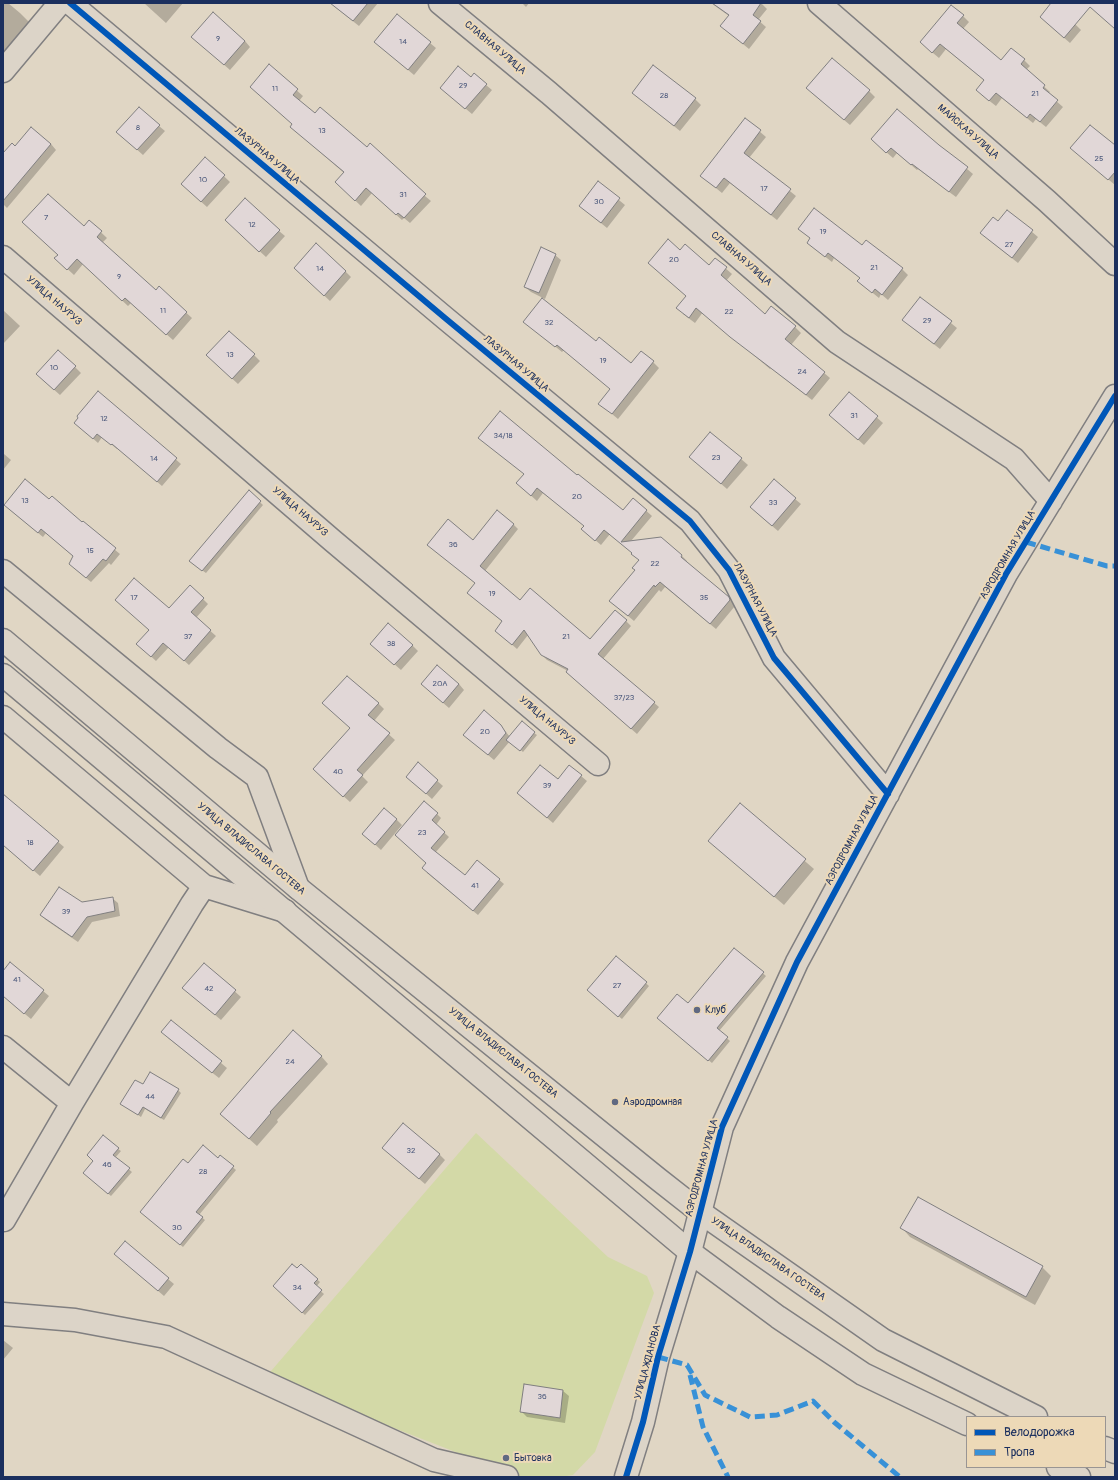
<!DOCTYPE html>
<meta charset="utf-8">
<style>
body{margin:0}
#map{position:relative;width:1118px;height:1480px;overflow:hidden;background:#e0d6c4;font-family:Pangolin,sans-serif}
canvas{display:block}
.frame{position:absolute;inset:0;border:4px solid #1b2f5e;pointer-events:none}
.legend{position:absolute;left:966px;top:1416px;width:140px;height:52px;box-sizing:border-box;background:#edd9b7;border:1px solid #999593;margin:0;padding:5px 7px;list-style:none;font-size:12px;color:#1b2f5e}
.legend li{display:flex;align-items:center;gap:8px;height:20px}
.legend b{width:20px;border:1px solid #999593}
</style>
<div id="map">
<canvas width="1118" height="1480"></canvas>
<div class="frame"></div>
<ul class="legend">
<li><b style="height:5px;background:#0057b8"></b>Велодорожка</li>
<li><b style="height:5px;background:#3891d7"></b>Тропа</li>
</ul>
</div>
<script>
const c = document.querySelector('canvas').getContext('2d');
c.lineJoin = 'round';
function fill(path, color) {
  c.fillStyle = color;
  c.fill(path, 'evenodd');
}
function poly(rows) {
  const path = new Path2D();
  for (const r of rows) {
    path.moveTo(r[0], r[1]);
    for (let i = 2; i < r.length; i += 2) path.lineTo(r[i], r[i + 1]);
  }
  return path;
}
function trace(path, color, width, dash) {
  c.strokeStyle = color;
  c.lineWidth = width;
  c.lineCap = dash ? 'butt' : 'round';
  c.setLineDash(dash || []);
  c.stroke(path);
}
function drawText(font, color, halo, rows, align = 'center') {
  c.font = font + ' Pangolin,sans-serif';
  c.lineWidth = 4;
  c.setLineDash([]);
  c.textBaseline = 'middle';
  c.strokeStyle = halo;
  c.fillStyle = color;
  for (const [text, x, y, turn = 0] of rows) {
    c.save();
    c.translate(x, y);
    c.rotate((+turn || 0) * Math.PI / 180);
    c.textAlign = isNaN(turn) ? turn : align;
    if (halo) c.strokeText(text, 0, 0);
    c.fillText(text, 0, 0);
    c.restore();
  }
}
fill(poly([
 [476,1133,608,1257,647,1276,654,1293,595,1452,573,1475,560,1477,520,1477,265,1378]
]), '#d3d9a7');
fill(poly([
 [3,3,8,3,20,13,44,37,3,66],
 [144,3,183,3,166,23],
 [330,3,378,3,359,26],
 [522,3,529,3,526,7],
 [711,3,761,3,767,9,758,20,766,27,749,49,721,26,729,16],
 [963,16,969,22,963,29,1001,61,1024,60,1030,66,1026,70,1050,92,1048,94,1063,107,1046,127,1036,119,1033,123,1002,98,996,106,983,96,985,81,946,49,939,58,927,48],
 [1047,23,1075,24,1081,30,1070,43],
 [245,41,250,47,230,70,198,42],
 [430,43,436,48,414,75,381,47],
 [269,66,303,96,299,101,315,114,367,148,431,201,410,223,404,218,402,220,372,193,361,206,342,188,344,173,297,132],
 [471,78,486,85,492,90,472,114,447,93],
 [869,91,875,97,850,125,813,94],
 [633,93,695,99,701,105,680,131],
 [897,110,973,174,956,197,918,169,917,170,897,153,893,158,878,145],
 [745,119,766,137,749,158,796,196,777,220,730,183,722,193,701,176],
 [159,126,165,131,143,155,124,138],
 [51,144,56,150,7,208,3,204,3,154,16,147],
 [1115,147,1115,185,1071,148],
 [205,158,230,182,207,207,188,190],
 [598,183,625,205,607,228,580,206],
 [1007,211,1038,237,1018,263,988,239],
 [89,221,107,238,102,243,156,291,159,288,192,318,173,340,131,303,128,306,83,264,74,275,62,264,84,227],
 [232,226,279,231,285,236,266,257],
 [799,229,863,247,902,269,908,275,888,300,881,294,879,298,858,281,860,278,834,258,832,262,814,248,811,239],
 [680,251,709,266,715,259,732,274,726,281,765,316,795,327,801,333,791,345,830,378,812,400,771,368,770,369,703,312,695,323,683,314,687,296,649,263],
 [555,255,561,260,545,299,531,292,525,287],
 [345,271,351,277,330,301,301,274],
 [920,298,957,328,940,349,909,325],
 [3,310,20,326,3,344],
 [525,322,596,342,631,365,653,362,659,368,618,419,600,404,611,389,564,350,562,352],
 [254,355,260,361,238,384,213,361],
 [75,367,81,373,60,395,43,380],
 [98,392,181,464,162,486,118,448,117,449,102,437,98,443,80,427],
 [849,393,883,423,864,445,836,420],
 [711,433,748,465,727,489,690,457],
 [3,450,4,454,11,460,3,470],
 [577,477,623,511,633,499,652,516,631,541,682,556,687,561,686,562,734,603,735,606,716,629,665,587,661,592,659,590,634,621,616,606,636,570,640,561,633,553,610,534,601,545,588,534,585,526,543,493,537,501,517,483],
 [249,492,263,505,206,573,193,564],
 [795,499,801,504,778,531,757,513],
 [50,500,82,523,120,554,111,565,109,563,91,582,75,569,74,557,46,533,43,537,10,510],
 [513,524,518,529,485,571,520,601,590,640,626,621,631,626,603,659,659,707,637,734,572,677,567,672,568,671,547,660,541,654,528,635,517,649,501,635,503,622,474,598,476,584,428,545,473,541],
 [203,599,208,604,196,618,216,636,189,665,169,647,156,661,143,649],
 [412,645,418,651,401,670,377,649],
 [459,684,464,690,449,708,428,690],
 [378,703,384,709,374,721,395,740,362,776,368,782,350,802,320,775,351,728],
 [501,726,510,737,534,733,537,735,523,752,510,741,494,760,470,740],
 [418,764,443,786,432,799,413,782],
 [581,776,587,781,553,823,518,793,558,780],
 [3,793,15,805,64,847,40,876,3,844],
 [740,805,814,869,784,905,709,841],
 [437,814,441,818,436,825,449,837,435,853,465,877,478,862,504,884,478,915,427,873,427,863,401,840],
 [396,819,402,825,381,850,369,839],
 [112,898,118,903,120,916,92,922,78,942,46,920,41,915,81,903],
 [735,949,766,976,719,1031,730,1041,712,1063,658,1018,688,1005],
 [617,957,649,986,622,1019,591,993],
 [204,964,241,997,221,1020,189,993],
 [3,972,43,991,49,996,31,1019,3,996],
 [171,1021,227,1068,219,1078,168,1038],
 [321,1056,328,1064,277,1120,278,1122,257,1146,229,1121],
 [143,1086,178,1090,181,1093,164,1120,145,1109,141,1117,122,1104],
 [118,1149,121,1151,115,1158,132,1172,111,1196,87,1176],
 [389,1153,439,1154,445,1160,425,1184],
 [220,1156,236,1170,199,1215,205,1220,183,1247,144,1214,188,1164,218,1159],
 [902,1228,1042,1267,1051,1276,1035,1305,910,1237],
 [115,1254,168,1279,174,1284,164,1296],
 [301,1265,320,1282,316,1287,324,1294,305,1315,274,1286,297,1269],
 [3,1340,13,1348,3,1360],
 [525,1385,563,1391,569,1396,565,1423,527,1417,521,1411]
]), '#0003');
const building = poly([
 [330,3,368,3,353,21,330,3],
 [712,3,761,3,753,15,761,21,743,44,720,26,729,15,712,3],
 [1051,3,1115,3,1115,29,1090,7,1064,38,1040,17,1051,3],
 [951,5,964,15,957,23,1001,60,1011,48,1025,59,1021,64,1045,85,1043,88,1058,100,1040,122,1030,114,1027,118,996,93,989,101,976,90,984,80,940,44,932,53,920,42,951,5],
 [213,12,245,41,224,65,191,37,213,12],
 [397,14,431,42,408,70,374,42,397,14],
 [832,58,870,90,844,120,806,88,832,58],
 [269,64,298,89,293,95,315,113,320,107,367,147,370,143,426,194,404,218,398,213,396,215,366,188,355,201,335,182,344,172,290,127,292,124,250,87,269,64],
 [653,65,696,98,674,126,632,93,653,65],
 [458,66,471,77,474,73,487,84,465,109,440,88,458,66],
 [139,107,160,125,137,150,116,132,139,107],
 [897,109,939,145,968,167,949,192,912,164,911,165,891,148,886,153,871,139,897,109],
 [745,118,761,130,744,153,791,189,771,215,724,178,716,188,700,176,745,118],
 [1090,125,1115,145,1115,172,1108,180,1070,148,1090,125],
 [31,127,51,144,3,201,3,153,12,143,15,146,31,127],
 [205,157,225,175,201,202,181,184,205,157],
 [598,181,620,198,601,223,579,206,598,181],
 [48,194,84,226,89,220,102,231,97,237,156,290,159,286,187,312,166,335,125,298,122,301,77,259,67,270,54,258,58,255,22,222,48,194],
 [245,198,280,230,259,252,225,220,245,198],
 [814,208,862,245,866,240,903,268,882,295,875,289,872,293,857,281,860,278,828,253,825,257,807,243,810,238,798,229,814,208],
 [1007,210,1033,230,1012,258,980,233,993,217,998,221,1007,210],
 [668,239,680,250,685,244,709,265,715,258,727,267,721,275,765,314,771,306,796,326,785,339,825,372,806,395,730,337,696,308,689,318,676,308,686,296,648,263,668,239],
 [316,243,346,271,324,296,294,268,316,243],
 [541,247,556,254,539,293,524,287,541,247],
 [920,297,952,321,934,344,902,320,920,297],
 [542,298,596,341,599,337,631,363,641,351,654,361,612,414,598,404,610,389,557,345,555,347,523,322,542,298],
 [229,331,255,354,232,379,206,355,229,331],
 [58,350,76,366,54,390,36,374,58,350],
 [98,391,177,458,157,482,112,444,111,445,97,434,93,439,74,423,78,418,77,416,98,391],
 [849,392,878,416,858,440,829,415,849,392],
 [500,411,577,475,578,474,623,510,633,498,647,510,621,542,661,537,682,555,681,557,729,597,730,600,710,624,660,582,655,587,654,585,628,616,609,601,635,570,632,568,639,560,631,554,632,553,604,530,595,541,581,529,584,526,537,488,531,496,516,483,524,474,478,438,500,411],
 [710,432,742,458,721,484,689,457,710,432],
 [25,479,49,499,52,496,82,522,83,521,116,548,106,561,103,559,86,578,69,564,73,556,41,529,38,533,4,505,25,479],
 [774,479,796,498,772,526,750,507,774,479],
 [249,490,261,501,202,571,189,561,249,490],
 [497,510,514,524,480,566,520,600,530,588,590,639,615,610,627,620,598,654,655,702,631,729,566,672,568,669,541,655,524,630,512,645,495,631,502,621,467,593,475,583,427,545,448,519,473,540,497,510],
 [134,578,169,608,190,585,204,598,191,612,211,630,184,661,163,643,151,657,136,644,149,630,115,600,134,578],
 [388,623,413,645,394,665,370,644,388,623],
 [437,665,459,684,443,703,421,684,437,665],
 [347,676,379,703,368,715,390,733,357,770,363,775,343,797,313,769,350,728,322,703,347,676],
 [484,710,501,725,506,733,488,755,463,735,484,710],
 [522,721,535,732,520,751,506,740,522,721],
 [418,762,438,780,426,794,406,777,418,762],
 [540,765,558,779,569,765,582,775,547,818,517,793,540,765],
 [3,794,59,841,33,871,3,845,3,794],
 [424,801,438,813,432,820,445,832,431,848,465,875,477,860,500,879,473,911,422,868,426,863,395,835,424,801],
 [740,803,806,859,774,897,708,841,740,803],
 [384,808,397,819,375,845,362,834,384,808],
 [59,887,82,902,113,897,115,911,87,917,72,937,40,915,59,887],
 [734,948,764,972,717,1028,728,1037,708,1061,657,1018,677,994,688,1003,734,948],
 [616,956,647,982,618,1017,587,990,616,956],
 [10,962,44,990,24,1014,3,996,3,971,10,962],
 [204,963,236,990,215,1015,182,988,204,963],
 [171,1020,222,1061,212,1073,161,1032,171,1020],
 [293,1030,322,1056,270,1112,271,1113,249,1139,220,1114,293,1030],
 [150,1072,179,1089,161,1118,143,1107,138,1115,120,1104,135,1080,143,1084,150,1072],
 [403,1123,440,1154,419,1179,382,1148,403,1123],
 [103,1135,119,1148,113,1155,130,1168,108,1194,83,1173,93,1161,87,1155,103,1135],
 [203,1145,218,1158,220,1155,234,1166,196,1212,203,1217,180,1245,140,1212,183,1159,188,1163,203,1145],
 [918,1197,1043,1266,1026,1297,900,1228,918,1197],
 [125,1241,169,1278,158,1291,114,1254,125,1241],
 [292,1264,297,1268,301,1264,318,1279,314,1283,322,1290,302,1313,273,1286,292,1264],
 [524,1384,563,1390,560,1418,520,1412,524,1384]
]);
fill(building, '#e1d7d7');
trace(building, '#807f80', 1);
const minor = poly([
 [70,3,445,318,690,521,729,570,774,658,888,794],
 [440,3,549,93,837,342,1014,459,1051,501],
 [819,3,1047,201,1115,264],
 [3,71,60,3],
 [3,257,333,541,598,764],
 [3,571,218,748,257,777,298,888],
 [3,717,204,886,285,911],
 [3,1047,72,1103],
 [4,1220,72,1103,192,904,204,886],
 [3,1314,75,1320,166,1337,434,1460,507,1477],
 [626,1477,643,1422,658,1357,690,1252,722,1127,797,962,1006,574,1115,396]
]);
const major = poly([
 [3,640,298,888,658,1179,700,1212,883,1340,1036,1417],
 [3,675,690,1252,778,1317,863,1374,967,1424],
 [1105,1448,1115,1452],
 [1058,1467,1079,1477]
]);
trace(minor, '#807f80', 25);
trace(major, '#807f80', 25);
trace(minor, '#dcd4c8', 22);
trace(major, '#dcd4c8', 22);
trace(poly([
 [1026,542,1107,566,1115,566],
 [658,1357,687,1365,705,1395,750,1417,777,1415,813,1401,834,1422,900,1477],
 [690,1375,703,1427,728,1477]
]), '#3891d7', 5, [10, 5]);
trace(poly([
 [70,3,445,318,690,521,729,570,774,658,888,794],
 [626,1477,643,1422,658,1357,690,1252,722,1127,797,962,1006,574,1115,396]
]), '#0057b8', 6);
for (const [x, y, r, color] of [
 [697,1010,4,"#606982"],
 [615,1102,4,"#606982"],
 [506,1458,4,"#606982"]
]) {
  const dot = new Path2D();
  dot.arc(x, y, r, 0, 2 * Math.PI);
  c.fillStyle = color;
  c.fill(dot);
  trace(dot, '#edd9b7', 1.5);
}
drawText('8px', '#4c597c', null, [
 ["9",218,39],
 ["14",403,42],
 ["29",463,86],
 ["11",275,89],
 ["21",1035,94],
 ["28",664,96],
 ["8",138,128],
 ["13",322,131],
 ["25",1099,159],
 ["10",203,180],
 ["17",764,189],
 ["31",403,195],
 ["30",599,202],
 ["7",46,218],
 ["12",252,225],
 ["19",823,232],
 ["27",1009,245],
 ["20",674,260],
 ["21",874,268],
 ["14",320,269],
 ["9",119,277],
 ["11",163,311],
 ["22",729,312],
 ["29",927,321],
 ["32",549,323],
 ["13",230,355],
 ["19",603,361],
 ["10",54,368],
 ["24",802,372],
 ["31",854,416],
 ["12",104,419],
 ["34/18",503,436],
 ["23",716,458],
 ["14",154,459],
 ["20",577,497],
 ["13",25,501],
 ["33",773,503],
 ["36",453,545],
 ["15",90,551],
 ["22",655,564],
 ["19",492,594],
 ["17",134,598],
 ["35",704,598],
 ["37",188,637],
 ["21",566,637],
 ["38",391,644],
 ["20А",440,684],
 ["37/23",624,698],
 ["20",485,732],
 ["40",338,772],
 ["39",547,786],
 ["23",422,833],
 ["18",30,843],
 ["41",475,886],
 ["39",66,912],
 ["41",17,980],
 ["27",617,986],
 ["42",209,989],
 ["24",290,1062],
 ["44",150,1097],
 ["32",411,1151],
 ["46",107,1165],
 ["28",203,1172],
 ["30",177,1228],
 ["34",297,1288],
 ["36",542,1397]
]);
drawText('10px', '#1b2f5e', '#edd9b7', [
 ["СЛАВНАЯ УЛИЦА",495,48,40],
 ["МАЙСКАЯ УЛИЦА",968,132,41],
 ["ЛАЗУРНАЯ УЛИЦА",267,156,40],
 ["СЛАВНАЯ УЛИЦА",741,259,41],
 ["УЛИЦА НАУРУЗ",54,301,41],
 ["ЛАЗУРНАЯ УЛИЦА",516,364,40],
 ["УЛИЦА НАУРУЗ",300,512,41],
 ["АЭРОДРОМНАЯ УЛИЦА",1008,555,-60],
 ["ЛАЗУРНАЯ УЛИЦА",755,600,62],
 ["УЛИЦА НАУРУЗ",547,721,40],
 ["АЭРОДРОМНАЯ УЛИЦА",852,840,-62],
 ["УЛИЦА ВЛАДИСЛАВА ГОСТЕВА",251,849,40],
 ["УЛИЦА ВЛАДИСЛАВА ГОСТЕВА",503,1053,39],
 ["АЭРОДРОМНАЯ УЛИЦА",702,1168,-75],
 ["УЛИЦА ВЛАДИСЛАВА ГОСТЕВА",768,1259,35],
 ["УЛИЦА ЖДАНОВА",648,1362,-75]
]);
drawText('10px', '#1b2f5e', '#edd9b7', [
 ["Клуб",705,1010],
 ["Аэродромная",623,1102],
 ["Бытовка",514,1458]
], 'left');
</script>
